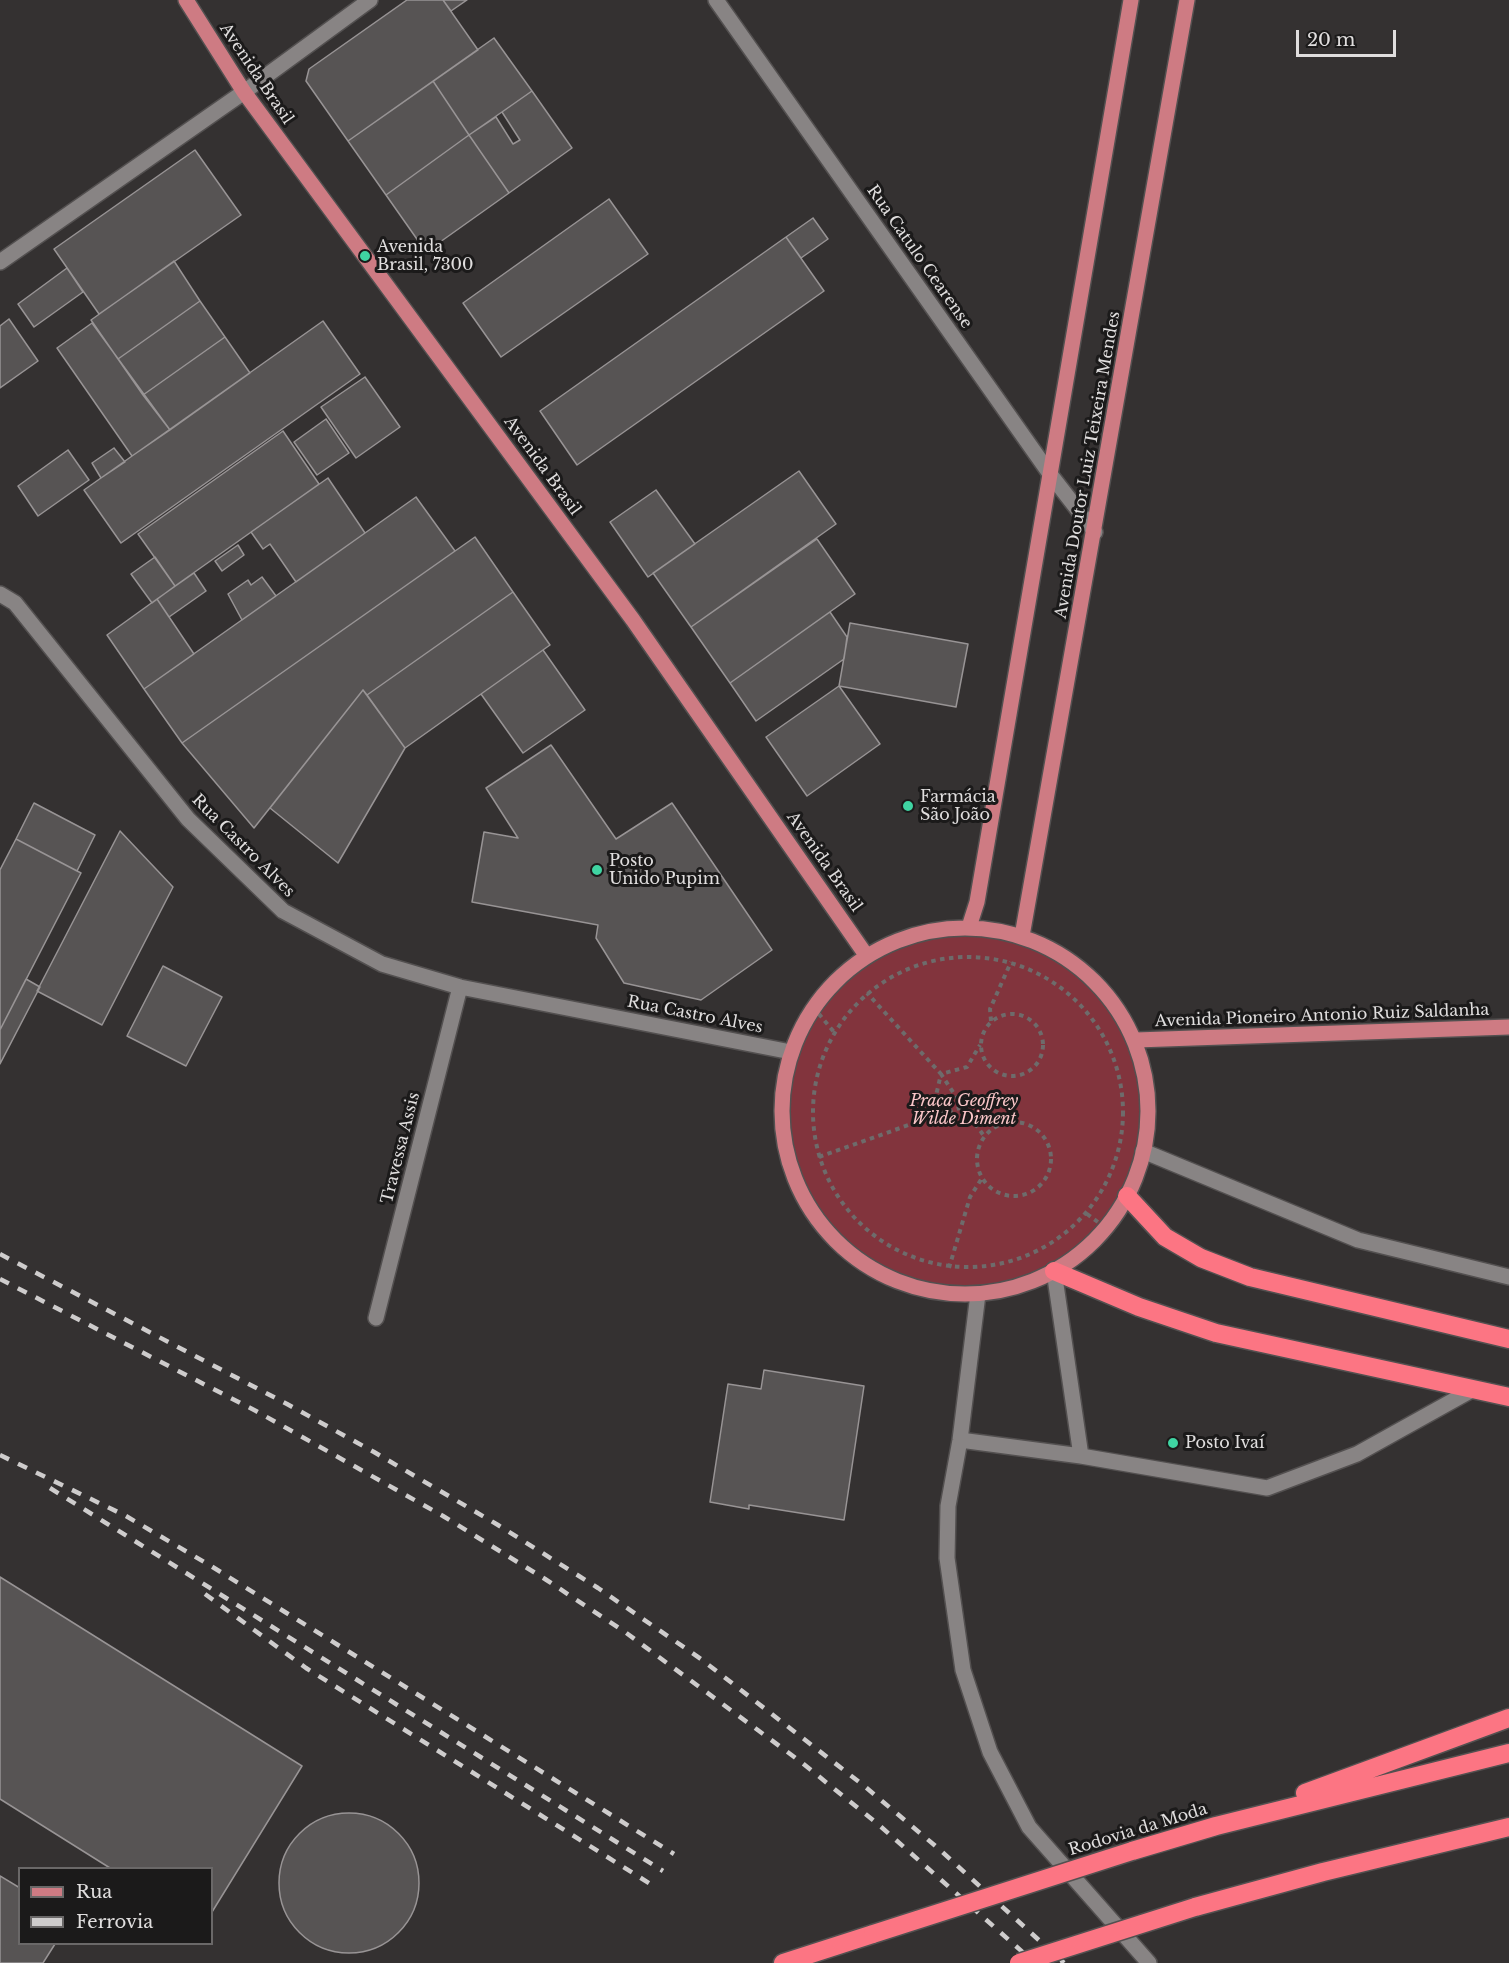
<!DOCTYPE html>
<meta charset="utf-8">
<style>
body{margin:0}
#map{position:relative;width:1509px;height:1963px;overflow:hidden;background:#343131;font-family:"Libre Baskerville",serif}
canvas{display:block}
.legend{position:absolute;left:18px;top:1867px;width:195px;height:78px;box-sizing:border-box;background:#1b1a1a;border:2px solid #6a6868;margin:0;padding:8px 10px;list-style:none;font-size:18px;color:#e0dede}
.legend li{display:flex;align-items:center;gap:12px;height:30px}
.legend b{width:30px;border:2px solid #6a6868}
.scale{position:absolute;left:1296px;top:30px;width:100px;height:27px;box-sizing:border-box;border:3px solid #e0dede;border-top:0;padding-left:8px;font-size:18px;line-height:21px;white-space:nowrap;color:#e0dede;-webkit-text-stroke:4px #1b1a1a;paint-order:stroke}
</style>
<div id="map">
<canvas width="1509" height="1963"></canvas>
<ul class="legend">
<li><b style="height:8px;background:#ce7b83"></b>Rua</li>
<li><b style="height:8px;background:#cecccc"></b>Ferrovia</li>
</ul>
<div class="scale">20 m</div>
</div>
<script>
const c = document.querySelector('canvas').getContext('2d');
c.lineJoin = 'round';
function fill(path, color) {
  c.fillStyle = color;
  c.fill(path, 'evenodd');
}
function poly(rows) {
  const path = new Path2D();
  for (const r of rows) {
    if (r.length === 3) {
      path.moveTo(r[0] + r[2], r[1]);
      path.arc(r[0], r[1], r[2], 0, 2 * Math.PI);
      continue;
    }
    path.moveTo(r[0], r[1]);
    for (let i = 2; i < r.length; i += 2) path.lineTo(r[i], r[i + 1]);
  }
  return path;
}
function trace(path, color, width, dash) {
  c.strokeStyle = color;
  c.lineWidth = width;
  c.lineCap = dash ? 'butt' : 'round';
  c.setLineDash(dash || []);
  c.stroke(path);
}
function drawText(font, color, halo, rows, align = 'center') {
  c.font = font + ' "Libre Baskerville",serif';
  c.lineWidth = 6;
  c.setLineDash([]);
  c.textBaseline = 'middle';
  c.strokeStyle = halo;
  c.fillStyle = color;
  for (const [text, x, y, turn = 0] of rows) {
    c.save();
    c.translate(x, y);
    c.rotate((+turn || 0) * Math.PI / 180);
    c.textAlign = isNaN(turn) ? turn : align;
    if (halo) c.strokeText(text, 0, 0);
    c.fillText(text, 0, 0);
    c.restore();
  }
}
fill(poly([
 [965,1111,183]
]), '#82343d');
const building = poly([
 [407,0,443,0,478,50,348,141,306,81,309,69,407,0],
 [443,0,467,0,451,11,443,0],
 [494,38,532,91,469,135,433,81,494,38],
 [433,81,469,135,386,195,348,141,433,81],
 [532,91,572,148,509,193,469,135,496,117,513,144,520,140,502,112,532,91],
 [469,135,509,193,426,252,386,195,469,135],
 [195,150,241,215,99,314,54,249,195,150],
 [609,199,648,254,501,357,463,303,609,199],
 [813,218,828,239,801,258,786,237,813,218],
 [786,237,824,291,577,465,540,411,786,237],
 [174,261,200,301,118,359,91,320,174,261],
 [67,268,83,292,34,327,18,304,67,268],
 [200,301,225,337,143,395,118,359,200,301],
 [9,319,38,361,0,388,0,326,9,319],
 [323,321,360,374,121,543,84,490,323,321],
 [92,323,170,430,132,456,57,348,92,323],
 [225,337,250,373,170,430,143,395,225,337],
 [365,377,400,427,356,458,321,407,365,377],
 [326,419,349,453,317,475,294,442,326,419],
 [283,431,319,484,175,586,138,534,283,431],
 [114,448,125,462,101,478,92,463,114,448],
 [68,450,89,480,38,516,18,486,68,450],
 [799,471,836,524,691,627,653,573,799,471],
 [328,478,365,533,296,582,270,544,263,549,251,532,328,478],
 [656,490,695,544,648,577,610,522,656,490],
 [416,497,455,551,182,743,144,689,416,497],
 [475,537,513,592,367,695,363,690,254,828,182,743,475,537],
 [817,539,855,594,730,683,691,627,817,539],
 [238,545,244,555,222,571,215,561,238,545],
 [155,557,175,586,152,603,131,574,155,557],
 [194,573,206,591,169,617,157,599,194,573],
 [262,577,276,596,242,620,228,594,248,580,251,585,262,577],
 [513,592,550,645,405,748,367,695,513,592],
 [157,599,194,654,144,689,107,635,157,599],
 [830,612,847,637,844,659,756,721,730,683,830,612],
 [850,623,968,644,956,707,839,686,850,623],
 [543,650,585,710,523,753,481,694,543,650],
 [839,686,880,744,807,796,766,737,839,686],
 [363,690,405,748,338,863,270,808,363,690],
 [551,745,616,839,672,803,772,950,701,1000,624,983,596,938,598,925,472,902,484,832,518,838,486,788,551,745],
 [34,803,95,835,77,871,16,839,34,803],
 [120,831,173,887,102,1025,37,991,120,831],
 [16,839,81,873,0,1030,0,870,16,839],
 [163,966,222,997,186,1066,127,1036,163,966],
 [26,979,40,987,0,1064,0,1030,26,979],
 [764,1370,864,1386,844,1520,749,1505,749,1509,710,1502,728,1384,761,1389,764,1370],
 [0,1577,302,1766,212,1912,212,1868,110,1868,0,1799,0,1577],
 [349,1883,70],
 [0,1876,20,1888,20,1944,55,1944,43,1963,0,1963,0,1876]
]);
fill(building, '#575454');
trace(building, '#989495', 1.5);
const minor = poly([
 [716,0,1050,474,1095,532],
 [0,262,244,92,370,0],
 [0,594,15,603,188,819,283,911,382,964,460,987,791,1052],
 [1143,1151,1358,1240,1509,1277],
 [1054,1271,1081,1456],
 [978,1294,960,1440,948,1506,947,1558,963,1670,990,1752,1029,1827,1149,1963],
 [376,1318,460,987],
 [960,1440,1081,1456,1267,1488,1357,1454,1472,1390]
]);
const major = poly([
 [186,0,244,92,633,620,866,955],
 [969,927,977,902,1131,0],
 [965,1111,183],
 [1022,936,1187,0],
 [1136,1040,1509,1027]
]);
const highway = poly([
 [1127,1196,1165,1237,1201,1258,1250,1277,1509,1339],
 [1054,1271,1139,1307,1216,1333,1509,1397],
 [1305,1793,1509,1718],
 [1132,1851,1216,1826,1509,1753],
 [1195,1907,1323,1872,1509,1827],
 [783,1963,873,1934]
]);
trace(minor, '#535050', 18);
trace(major, '#535050', 18);
trace(highway, '#535050', 21);
trace(poly([
 [968,1112,155],
 [813,1007,834,1032],
 [1012,1045,31],
 [991,1021,990,1009,1011,962],
 [963,1107,941,1074,967,1067,980,1045],
 [931,1117,963,1107,984,1136],
 [1014,1159,37],
 [819,1157,931,1117,941,1074,867,993],
 [1087,1214,1106,1228],
 [949,1268,970,1197,982,1178]
]), '#6e6b6b', 4, [4.5, 4.5]);
trace(minor, '#888484', 15);
trace(major, '#ce7b83', 15);
trace(highway, '#fc7583', 18);
trace(poly([
 [0,1254,287,1404,374,1452,498,1525,598,1588,701,1659,863,1785,939,1849,1064,1963],
 [0,1279,256,1411,443,1516,545,1579,625,1632,801,1762,879,1825,1035,1963],
 [0,1455,126,1516,211,1566,674,1854],
 [50,1488,663,1871],
 [205,1594,306,1668,652,1885]
]), '#cecccc', 4.5, [10, 10]);
const highwayBridge = poly([
 [873,1934,1132,1851],
 [1019,1963,1195,1907]
]);
trace(highwayBridge, '#535050', 21, []);
trace(highwayBridge, '#fc7583', 18);
for (const [x, y, r, color] of [
 [365,256,6,"#3fd4a2"],
 [908,806,6,"#3fd4a2"],
 [597,870,6,"#3fd4a2"],
 [1173,1443,6,"#3fd4a2"]
]) {
  const dot = new Path2D();
  dot.arc(x, y, r, 0, 2 * Math.PI);
  c.fillStyle = color;
  c.fill(dot);
  trace(dot, '#1b1a1a', 2);
}
drawText('16px', '#e0dede', '#1b1a1a', [
 ["Avenida Brasil",256,74,56],
 ["Rua Catulo Cearense",919,257,55],
 ["Avenida Doutor Luiz Teixeira Mendes",1088,465,-80],
 ["Avenida Brasil",542,466,54],
 ["Rua Castro Alves",243,846,45],
 ["Avenida Brasil",824,862,55],
 ["Rua Castro Alves",695,1015,11],
 ["Avenida Pioneiro Antonio Ruiz Saldanha",1322,1016,-2],
 ["Travessa Assis",401,1148,-76],
 ["Rodovia da Moda",1138,1830,-17]
]);
drawText('16px', '#e0dede', '#1b1a1a', [
 ["Avenida",377,247],
 ["Brasil, 7300",377,265],
 ["Farmácia",920,797],
 ["São João",920,815],
 ["Posto",609,861],
 ["Unido Pupim",609,879],
 ["Posto Ivaí",1185,1443]
], 'left');
drawText('italic 16px', '#fcc7c9', '#1b1a1a', [
 ["Praça Geoffrey",964,1101],
 ["Wilde Diment",964,1119]
]);
</script>
